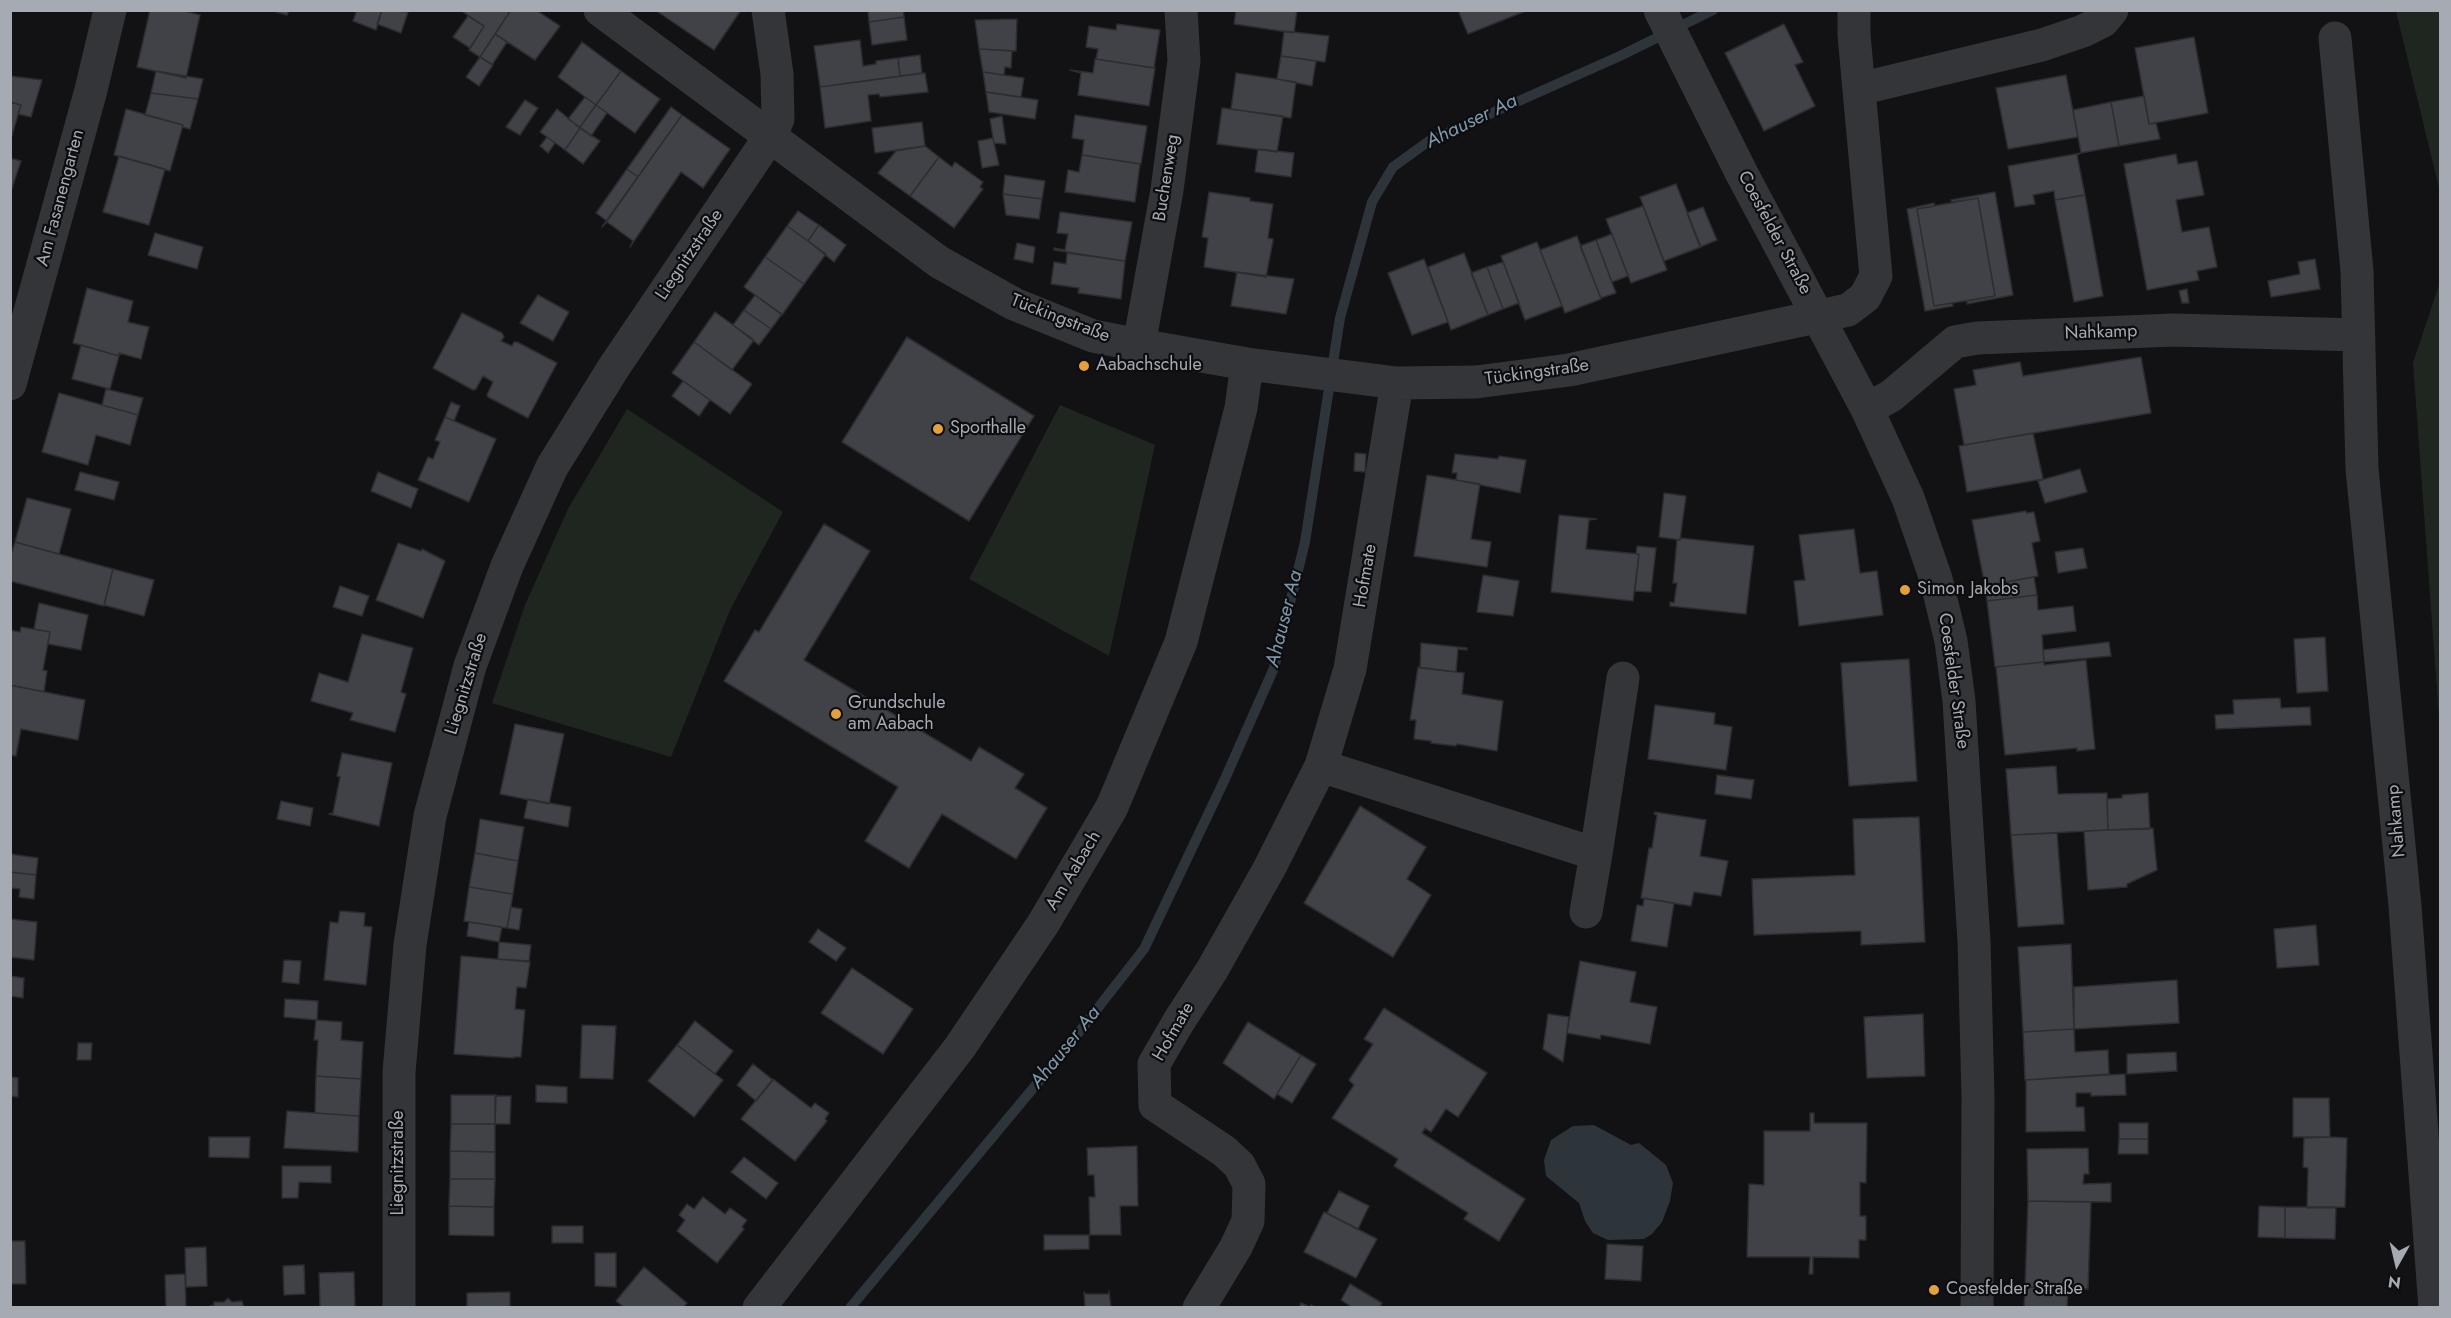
<!DOCTYPE html>
<meta charset="utf-8">
<style>
body{margin:0}
#map{position:relative;width:2451px;height:1318px;overflow:hidden;background:#121214;font-family:Jost,sans-serif}
canvas{display:block}
.frame{position:absolute;inset:0;border:12px solid #a5aab3;pointer-events:none}
.north{position:absolute;left:2367px;top:1234px;width:60px;height:60px;-webkit-text-stroke:4px #0d0d0f;paint-order:stroke;rotate:188deg;font-size:16px;font-weight:700;line-height:24px;text-align:center;color:#a5aab3}
.north::after{content:'';display:block;margin:auto;width:21px;height:27px;background:#a5aab3;clip-path:polygon(50% 0,100% 100%,50% 72%,0 100%)}
</style>
<div id="map">
<canvas width="2451" height="1318"></canvas>
<div class="frame"></div>
<div class="north">N</div>
</div>
<script>
const c = document.querySelector('canvas').getContext('2d');
c.lineJoin = 'round';
function fill(path, color) {
  c.fillStyle = color;
  c.fill(path, 'evenodd');
}
function poly(rows) {
  const path = new Path2D();
  for (const r of rows) {
    path.moveTo(r[0], r[1]);
    for (let i = 2; i < r.length; i += 2) path.lineTo(r[i], r[i + 1]);
  }
  return path;
}
function trace(path, color, width, dash) {
  c.strokeStyle = color;
  c.lineWidth = width;
  c.lineCap = dash ? 'butt' : 'round';
  c.setLineDash(dash || []);
  c.stroke(path);
}
function drawText(font, color, halo, rows, align = 'center') {
  c.font = font + ' Jost,sans-serif';
  c.lineWidth = 4.5;
  c.setLineDash([]);
  c.textBaseline = 'middle';
  c.strokeStyle = halo;
  c.fillStyle = color;
  for (const [text, x, y, turn = 0] of rows) {
    c.save();
    c.translate(x, y);
    c.rotate((+turn || 0) * Math.PI / 180);
    c.textAlign = isNaN(turn) ? turn : align;
    if (halo) c.strokeText(text, 0, 0);
    c.fillText(text, 0, 0);
    c.restore();
  }
}
fill(poly([
 [2396,11,2440,11,2440,192],
 [2440,282,2440,732,2413,363],
 [1060,405,1155,445,1109,656,969,579],
 [627,409,783,512,730,610,671,757,492,703,525,605,568,509]
]), '#1f261f');
fill(poly([
 [1594,1125,1631,1145,1639,1143,1666,1165,1673,1183,1670,1201,1662,1222,1652,1234,1644,1239,1608,1240,1593,1233,1585,1221,1579,1203,1546,1176,1544,1160,1551,1140,1573,1126]
]), '#2d353b');
trace(poly([
 [850,1308,1065,1050,1144,949,1224,781,1274,668,1305,542,1340,318,1372,202,1393,167,1429,141,1620,56,1713,10]
]), '#2d353b', 10);
const building = poly([
 [150,10,180,10,200,15,186,78,137,67,150,10],
 [270,10,289,10,287,15,270,10],
 [357,10,382,10,376,30,353,21,357,10],
 [382,10,408,12,401,33,377,24,382,10],
 [460,10,511,10,480,57,469,50,484,26,460,10],
 [511,10,536,10,560,26,535,60,495,34,511,10],
 [655,10,741,10,714,50,655,10],
 [868,10,903,10,904,17,869,22,868,10],
 [1236,10,1297,10,1294,33,1234,24,1236,10],
 [1458,10,1528,10,1468,34,1458,10],
 [468,16,484,26,470,48,453,37,468,16],
 [904,17,907,40,872,45,869,22,904,17],
 [1017,19,1016,51,979,49,975,20,1017,19],
 [1117,24,1160,30,1154,68,1096,59,1098,49,1086,47,1089,26,1116,30,1117,24],
 [1784,24,1803,62,1795,65,1815,106,1764,131,1725,53,1784,24],
 [1284,31,1329,36,1325,62,1281,56,1284,31],
 [495,34,507,42,492,65,480,57,495,34],
 [2194,37,2208,113,2149,124,2135,48,2194,37],
 [860,40,863,66,876,64,876,61,898,58,900,76,820,87,814,46,860,40],
 [582,42,621,71,596,105,558,77,582,42],
 [979,49,1012,51,1011,68,1005,67,1004,75,983,72,979,49],
 [920,55,922,73,900,76,898,58,920,55],
 [1281,56,1316,61,1312,86,1277,79,1281,56],
 [480,57,493,65,479,86,466,77,480,57],
 [1095,59,1155,68,1149,106,1078,95,1081,73,1070,70,1093,73,1095,59],
 [156,71,203,79,198,99,151,93,156,71],
 [621,71,660,99,635,133,596,105,621,71],
 [983,72,1024,78,1021,97,986,92,983,72],
 [925,73,928,92,880,97,879,94,868,95,871,121,825,128,820,87,925,73],
 [1236,73,1296,82,1291,118,1231,109,1236,73],
 [2066,75,2078,137,2008,149,1996,88,2066,75],
 [10,76,42,80,31,117,18,114,21,105,10,102,10,76],
 [986,92,1038,100,1035,119,989,112,986,92],
 [151,93,198,99,190,129,182,127,183,125,145,115,151,93],
 [2144,96,2149,124,2156,123,2160,139,2119,146,2111,102,2144,96],
 [585,97,596,105,580,127,568,119,585,97],
 [525,100,538,108,520,135,506,127,525,100],
 [10,102,21,105,10,142,10,102],
 [2111,102,2119,146,2081,153,2073,110,2111,102],
 [596,105,607,113,591,136,580,127,596,105],
 [671,107,682,115,638,177,627,169,671,107],
 [1222,108,1283,116,1277,152,1217,144,1222,108],
 [126,109,183,125,170,171,114,155,126,109],
 [557,109,580,128,565,150,540,132,557,109],
 [682,115,730,149,703,188,681,172,630,247,633,241,607,222,602,227,682,115],
 [1075,115,1147,126,1141,164,1082,155,1084,140,1072,138,1075,115],
 [1002,116,1006,144,994,143,993,138,990,119,1002,116],
 [922,122,925,146,875,153,872,128,922,122],
 [580,128,600,141,583,164,565,150,580,128],
 [547,137,555,143,548,153,540,146,547,137],
 [993,138,999,165,982,168,978,141,993,138],
 [925,146,939,157,910,196,878,173,896,151,925,146],
 [1258,149,1294,153,1291,177,1255,172,1258,149],
 [2081,153,2077,155,2085,195,2055,200,2054,191,2033,195,2035,204,2015,207,2008,166,2081,153],
 [2176,154,2178,164,2197,161,2204,195,2176,200,2182,232,2209,227,2217,267,2197,271,2199,280,2147,290,2124,164,2176,154],
 [1082,155,1140,164,1135,202,1065,192,1068,170,1079,172,1082,155],
 [119,156,165,169,149,225,103,212,119,156],
 [939,157,952,167,955,162,983,182,980,187,983,189,954,228,910,196,939,157],
 [10,158,21,161,10,194,10,158],
 [627,169,638,177,607,221,596,213,627,169],
 [1005,175,1045,181,1042,199,1003,194,1005,175],
 [1676,184,1701,247,1664,261,1640,197,1676,184],
 [1209,192,1250,198,1250,201,1273,204,1268,238,1273,239,1273,241,1266,277,1204,267,1208,238,1202,237,1209,192],
 [1995,192,2013,295,1967,304,1967,301,1995,296,1978,198,1952,202,1951,200,1995,192],
 [1003,194,1042,199,1039,219,1006,215,1003,194],
 [2085,195,2103,296,2074,302,2055,200,2085,195],
 [1978,198,1995,296,1934,306,1917,209,1978,198],
 [1934,203,1935,206,1917,209,1934,306,1952,303,1953,306,1925,311,1907,209,1934,203],
 [1643,206,1667,270,1631,283,1606,219,1643,206],
 [1703,207,1717,240,1700,247,1687,213,1703,207],
 [798,211,819,225,808,241,787,226,798,211],
 [1060,212,1132,222,1125,261,1054,250,1054,248,1065,250,1068,234,1057,233,1060,212],
 [819,225,846,245,834,262,808,241,819,225],
 [787,226,826,254,804,284,765,257,787,226],
 [155,233,203,247,197,269,148,255,155,233],
 [1612,234,1628,276,1612,282,1596,240,1612,234],
 [1577,236,1601,299,1565,313,1540,250,1577,236],
 [1596,240,1616,293,1601,298,1580,246,1596,240],
 [1537,242,1562,306,1525,320,1501,256,1537,242],
 [1017,243,1035,247,1033,263,1014,259,1017,243],
 [1067,253,1125,261,1121,299,1078,293,1079,288,1051,284,1054,262,1066,264,1067,253],
 [1464,253,1488,315,1451,330,1428,267,1464,253],
 [765,257,804,284,782,315,744,287,765,257],
 [1424,259,1448,322,1412,335,1388,273,1424,259],
 [2315,259,2320,289,2271,297,2268,281,2300,274,2298,262,2315,259],
 [1503,262,1519,303,1503,309,1487,267,1503,262],
 [1487,267,1503,309,1488,315,1471,273,1487,267],
 [1237,272,1294,279,1286,314,1231,306,1237,272],
 [87,288,133,301,128,322,149,327,141,359,119,353,119,356,73,343,87,288],
 [2187,289,2189,303,2182,303,2179,291,2187,289],
 [538,295,569,312,553,341,520,323,538,295],
 [755,295,782,314,771,329,744,310,755,295],
 [744,310,771,329,759,345,733,325,744,310],
 [715,312,754,340,732,370,694,342,715,312],
 [462,313,502,333,504,337,501,341,512,346,514,342,517,342,557,363,528,418,488,397,487,395,493,382,483,376,476,389,473,390,433,368,462,313],
 [907,337,1034,416,969,521,842,442,907,337],
 [694,342,752,384,730,414,672,373,694,342],
 [81,345,119,356,110,389,72,379,81,345],
 [2141,357,2151,413,1964,445,1954,389,1976,385,1973,370,2020,362,2023,376,2141,357],
 [683,381,710,400,699,416,672,396,683,381],
 [106,389,143,398,138,415,102,405,106,389],
 [59,393,138,415,130,445,96,435,88,465,42,452,59,393],
 [451,402,460,406,454,421,445,417,451,402],
 [445,417,496,439,469,502,418,480,428,457,433,459,440,442,435,440,445,417],
 [2033,433,2043,479,1967,492,1959,446,2033,433],
 [1355,453,1366,454,1365,472,1354,471,1355,453],
 [1455,454,1498,459,1499,456,1526,460,1520,493,1456,480,1457,473,1452,473,1455,454],
 [2080,469,2087,492,2045,503,2038,481,2080,469],
 [80,472,119,482,114,500,75,490,80,472],
 [378,472,418,489,411,508,371,491,378,472],
 [1427,475,1480,484,1471,539,1491,542,1487,567,1414,556,1427,475],
 [1664,493,1686,496,1680,540,1659,537,1664,493],
 [27,498,71,509,59,554,15,542,27,498],
 [2026,511,2026,513,2034,512,2040,541,2032,543,2038,576,1985,586,1972,520,2026,511],
 [1559,515,1597,519,1589,520,1586,549,1639,554,1633,601,1551,592,1559,515],
 [824,524,870,551,804,660,971,761,979,747,1024,774,1015,788,1047,808,1016,859,942,814,909,868,865,841,898,787,724,681,755,630,759,632,824,524],
 [1854,529,1860,573,1877,571,1883,615,1799,626,1794,581,1805,580,1799,535,1854,529],
 [1680,538,1754,546,1746,614,1670,606,1670,602,1674,603,1677,583,1673,583,1677,540,1680,540,1680,538],
 [15,542,113,569,104,606,10,581,10,558,15,542],
 [398,543,421,551,422,549,445,561,423,618,376,600,398,543],
 [1637,546,1656,548,1651,592,1635,591,1639,554,1636,554,1637,546],
 [2083,548,2087,568,2058,573,2055,552,2083,548],
 [113,569,154,580,144,616,104,605,113,569],
 [1483,575,1519,581,1513,616,1477,612,1483,575],
 [2034,577,2037,595,1987,601,1985,586,2034,577],
 [340,586,369,596,362,616,333,607,340,586],
 [2037,595,2038,610,2073,606,2076,631,2042,635,2044,662,1995,667,1987,601,2037,595],
 [39,603,88,615,81,650,48,644,50,632,34,629,39,603],
 [21,627,50,632,43,670,47,671,44,692,10,685,10,630,20,632,21,627],
 [362,634,413,648,401,692,406,694,395,732,350,720,353,713,311,701,319,673,348,682,362,634],
 [2325,637,2328,691,2297,693,2294,639,2325,637],
 [2109,642,2111,656,2044,662,2043,650,2109,642],
 [1421,643,1467,648,1467,650,1458,649,1456,672,1420,668,1421,643],
 [1909,659,1917,781,1849,786,1841,663,1909,659],
 [2086,660,2095,749,2077,751,2077,748,2005,755,1996,667,2044,662,2044,665,2086,660],
 [1418,667,1464,673,1462,694,1503,701,1497,751,1457,744,1456,746,1431,743,1431,741,1414,739,1416,720,1410,720,1418,667],
 [10,685,85,700,78,740,21,729,16,756,10,755,10,685],
 [2280,698,2281,708,2310,707,2311,725,2216,729,2215,715,2234,714,2233,700,2280,698],
 [1655,705,1715,713,1714,724,1732,727,1726,770,1648,759,1655,705],
 [515,724,564,734,549,804,500,794,515,724],
 [342,753,392,763,379,826,329,814,333,813,340,777,337,776,342,753],
 [2056,766,2058,794,2107,793,2108,830,2011,835,2006,769,2056,766],
 [1717,775,1754,780,1751,799,1715,794,1717,775],
 [2148,793,2150,829,2108,830,2107,799,2122,798,2122,795,2148,793],
 [528,799,571,807,568,827,524,818,528,799],
 [281,801,313,808,310,826,277,819,281,801],
 [1360,806,1426,847,1407,879,1431,895,1393,957,1304,903,1360,806],
 [1655,812,1706,820,1700,856,1728,861,1721,896,1694,892,1691,906,1641,898,1649,848,1652,848,1657,815,1654,814,1655,812],
 [1919,817,1925,942,1861,945,1861,931,1754,935,1752,879,1855,875,1853,819,1919,817],
 [480,819,524,827,518,861,475,853,480,819],
 [2153,828,2157,870,2127,884,2127,887,2088,890,2084,831,2153,828],
 [2057,833,2064,924,2018,927,2011,835,2057,833],
 [475,853,518,861,513,894,469,887,475,853],
 [10,854,38,858,36,875,10,872,10,854],
 [10,872,36,875,34,899,19,897,20,889,10,888,10,872],
 [469,887,513,894,507,928,464,921,469,887],
 [1644,898,1674,903,1667,947,1631,941,1637,905,1643,906,1644,898],
 [511,907,522,909,519,930,507,928,511,907],
 [340,911,365,913,364,926,372,927,366,985,324,980,330,922,338,923,340,911],
 [11,919,37,922,34,960,10,957,11,919],
 [469,922,502,927,499,942,467,936,469,922],
 [2316,925,2319,965,2277,968,2274,929,2316,925],
 [818,929,846,948,836,961,809,942,818,929],
 [499,942,531,945,529,961,498,959,499,942],
 [2071,944,2074,1029,2023,1032,2018,947,2071,944],
 [461,956,530,962,526,988,517,987,515,1009,525,1010,521,1057,514,1057,514,1058,454,1054,461,956],
 [284,960,301,961,299,984,282,982,284,960],
 [1580,961,1636,972,1630,1002,1657,1007,1650,1044,1601,1035,1600,1039,1567,1033,1580,961],
 [852,968,913,1009,883,1054,821,1013,852,968],
 [10,976,24,978,23,998,10,996,10,976],
 [2177,980,2179,1023,2074,1029,2074,987,2177,980],
 [285,999,318,1001,317,1020,284,1017,285,999],
 [1384,1008,1487,1073,1458,1117,1446,1109,1431,1132,1425,1128,1422,1133,1525,1199,1499,1241,1464,1219,1468,1213,1394,1166,1398,1159,1332,1118,1354,1085,1349,1080,1373,1044,1364,1039,1384,1008],
 [1548,1014,1569,1017,1563,1062,1543,1049,1548,1014],
 [1923,1014,1925,1076,1867,1078,1864,1017,1923,1014],
 [316,1020,342,1022,341,1040,363,1042,361,1079,316,1076,318,1040,314,1040,316,1020],
 [695,1021,733,1051,715,1074,677,1045,695,1021],
 [1248,1022,1301,1055,1274,1099,1223,1063,1248,1022],
 [582,1025,616,1026,613,1079,580,1078,582,1025],
 [2074,1029,2075,1052,2108,1050,2109,1074,2025,1080,2023,1032,2074,1029],
 [78,1043,92,1043,91,1060,77,1060,78,1043],
 [677,1045,723,1080,694,1117,648,1081,677,1045],
 [2176,1052,2177,1071,2127,1074,2127,1054,2176,1052],
 [1301,1055,1316,1064,1292,1103,1277,1094,1301,1055],
 [753,1064,773,1080,756,1101,737,1085,753,1064],
 [2125,1074,2126,1095,2091,1096,2091,1093,2076,1093,2076,1107,2084,1107,2085,1131,2026,1132,2026,1080,2125,1074],
 [316,1076,361,1079,359,1116,315,1113,316,1076],
 [10,1077,18,1078,18,1097,10,1096,10,1077],
 [773,1079,811,1108,815,1103,829,1113,825,1119,827,1121,795,1161,741,1119,773,1079],
 [536,1085,567,1087,567,1103,536,1102,536,1085],
 [451,1095,496,1095,495,1124,451,1124,451,1095],
 [495,1096,511,1096,510,1124,495,1124,495,1096],
 [2293,1098,2329,1098,2330,1137,2293,1137,2293,1098],
 [287,1111,359,1116,358,1152,284,1148,287,1111],
 [1810,1113,1814,1113,1814,1123,1867,1123,1866,1183,1860,1182,1860,1216,1866,1216,1866,1240,1859,1240,1859,1258,1813,1257,1813,1274,1809,1274,1810,1257,1747,1257,1749,1184,1764,1185,1764,1131,1810,1131,1810,1113],
 [2119,1123,2148,1123,2148,1139,2119,1139,2119,1123],
 [451,1124,495,1124,495,1152,450,1151,451,1124],
 [209,1137,250,1137,249,1158,209,1157,209,1137],
 [2330,1137,2347,1138,2345,1207,2307,1208,2308,1168,2303,1167,2304,1138,2330,1137],
 [2119,1139,2148,1139,2148,1154,2118,1154,2119,1139],
 [1137,1146,1138,1206,1120,1206,1121,1235,1090,1235,1089,1197,1095,1197,1094,1175,1088,1175,1087,1148,1137,1146],
 [2088,1148,2089,1174,2084,1174,2083,1184,2111,1183,2111,1202,2028,1201,2027,1149,2088,1148],
 [450,1151,495,1152,495,1179,450,1179,450,1151],
 [744,1157,778,1183,766,1199,731,1172,744,1157],
 [282,1166,331,1166,331,1183,299,1182,298,1198,282,1198,282,1166],
 [450,1179,495,1179,494,1207,449,1206,450,1179],
 [1339,1191,1369,1206,1358,1229,1327,1213,1339,1191],
 [703,1197,725,1214,730,1208,747,1220,742,1227,744,1229,717,1263,677,1231,685,1220,679,1215,687,1204,694,1209,703,1197],
 [2028,1201,2091,1202,2088,1289,2025,1287,2028,1201],
 [449,1206,494,1207,494,1236,449,1235,449,1206],
 [2259,1206,2285,1207,2285,1238,2258,1237,2259,1206],
 [2285,1207,2336,1207,2335,1239,2285,1238,2285,1207],
 [1324,1212,1377,1239,1356,1278,1304,1252,1324,1212],
 [552,1226,583,1226,583,1243,552,1243,552,1226],
 [1044,1235,1089,1235,1089,1249,1044,1250,1044,1235],
 [10,1241,25,1241,26,1284,10,1284,10,1241],
 [1607,1244,1643,1246,1641,1281,1605,1279,1607,1244],
 [206,1247,207,1286,186,1287,185,1248,206,1247],
 [595,1253,616,1253,616,1287,595,1286,595,1253],
 [304,1265,305,1294,284,1295,283,1266,304,1265],
 [644,1267,687,1303,683,1308,625,1308,616,1301,644,1267],
 [354,1272,355,1308,320,1308,319,1273,354,1272],
 [185,1274,186,1308,166,1308,165,1275,185,1274],
 [1350,1284,1382,1303,1379,1308,1353,1308,1341,1300,1350,1284],
 [2025,1287,2068,1289,2067,1308,2024,1308,2025,1287],
 [1109,1291,1111,1308,1051,1308,1085,1307,1084,1292,1086,1294,1109,1294,1109,1291],
 [510,1292,510,1308,467,1308,467,1293,510,1292],
 [228,1298,232,1302,242,1301,244,1308,204,1308,214,1305,214,1302,224,1302,228,1298],
 [1301,1303,1310,1307,1311,1305,1316,1308,1299,1308,1301,1303]
]);
fill(building, '#414247');
trace(building, '#2c2d2f', 1.5);
trace(poly([
 [600,10,939,262,1014,304,1093,336,1139,345,1247,364,1397,383,1476,382,1569,370,1848,310,1865,297,1876,276,1854,35,1854,10],
 [1660,10,1742,174,1867,409,1908,498,1936,579,1951,641,1959,701,1974,941,1978,1097,1977,1308],
 [2335,38,2357,271,2362,469,2405,906,2435,1308],
 [1859,89,2042,45,2083,31,2103,21,2112,10],
 [1139,345,1167,190,1184,61,1181,10],
 [10,384,91,90,110,10],
 [1867,409,1891,396,1955,342,1977,338,2174,330,2358,335],
 [1321,766,1596,854,1623,678],
 [1586,912,1596,854],
 [399,1308,399,1072,410,945,430,816,470,666,507,566,552,467,614,367,771,135,778,119,777,74,768,10],
 [759,1308,960,1047,1043,924,1112,807,1181,642,1241,408,1247,364],
 [1199,1308,1236,1247,1248,1221,1249,1184,1239,1165,1224,1151,1155,1105,1154,1064,1179,1021,1212,970,1269,869,1321,766,1350,669,1397,383]
]), '#333538', 33);
for (const [x, y, r, color] of [
 [1084,366,6,"#e4a03a"],
 [938,429,6,"#e4a03a"],
 [1905,590,6,"#e4a03a"],
 [836,714,6,"#e4a03a"],
 [1934,1290,6,"#e4a03a"]
]) {
  const dot = new Path2D();
  dot.arc(x, y, r, 0, 2 * Math.PI);
  c.fillStyle = color;
  c.fill(dot);
  trace(dot, '#0d0d0f', 2);
}
drawText('18px', '#a5aab3', '#0d0d0f', [
 ["Buchenweg",1167,178,-81],
 ["Am Fasanengarten",61,198,-75],
 ["Coesfelder Straße",1774,233,62],
 ["Liegnitzstraße",690,255,-56],
 ["Tückingstraße",1060,319,21],
 ["Nahkamp",2101,333,-2],
 ["Tückingstraße",1537,373,-8],
 ["Hofmate",1366,576,-80],
 ["Coesfelder Straße",1953,681,82],
 ["Liegnitzstraße",467,684,-73],
 ["Nahkamp",2397,821,-95],
 ["Am Aabach",1074,871,-59],
 ["Hofmate",1174,1032,-60],
 ["Liegnitzstraße",399,1163,-90]
]);
drawText('18px', '#a5aab3', '#0d0d0f', [
 ["Aabachschule",1096,366],
 ["Sporthalle",950,429],
 ["Simon Jakobs",1917,590],
 ["Grundschule",848,704],
 ["am Aabach",848,725],
 ["Coesfelder Straße",1946,1290]
], 'left');
drawText('italic 20px', '#7e99ac', '#0d0d0f', [
 ["Ahauser Aa",1472,122,-26],
 ["Ahauser Aa",1285,619,-76],
 ["Ahauser Aa",1066,1048,-51]
]);
</script>
